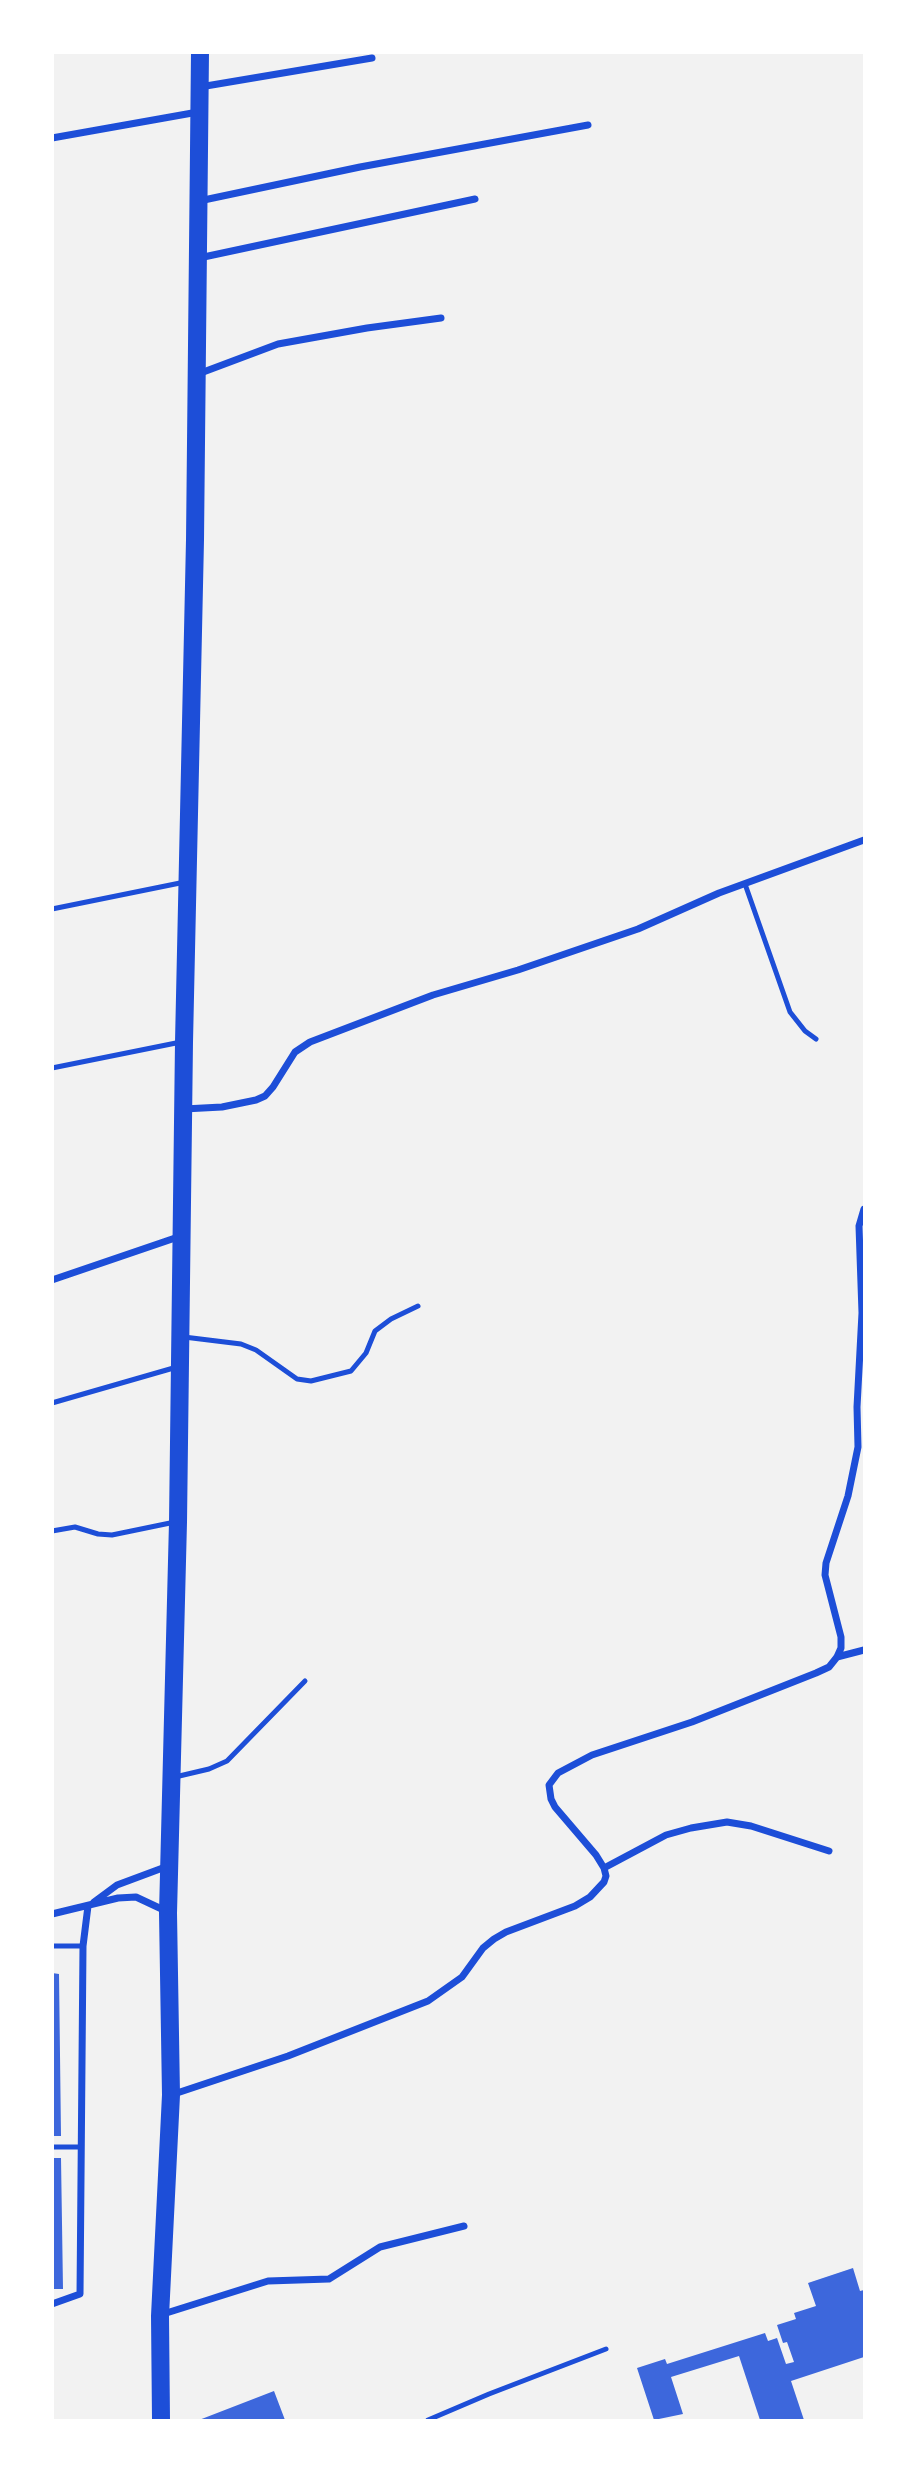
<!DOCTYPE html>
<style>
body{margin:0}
#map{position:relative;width:917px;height:2473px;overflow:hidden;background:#f2f2f2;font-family:Manrope,sans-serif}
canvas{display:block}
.frame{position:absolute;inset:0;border:54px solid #fff;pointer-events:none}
</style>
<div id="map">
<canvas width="917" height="2473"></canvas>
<div class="frame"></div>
</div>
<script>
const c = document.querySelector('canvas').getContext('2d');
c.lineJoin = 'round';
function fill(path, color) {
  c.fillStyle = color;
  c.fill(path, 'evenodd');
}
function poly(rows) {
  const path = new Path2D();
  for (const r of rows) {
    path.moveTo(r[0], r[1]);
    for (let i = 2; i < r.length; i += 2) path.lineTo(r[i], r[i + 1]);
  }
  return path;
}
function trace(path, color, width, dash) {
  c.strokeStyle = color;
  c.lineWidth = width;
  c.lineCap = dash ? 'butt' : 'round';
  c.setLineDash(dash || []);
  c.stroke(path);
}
fill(poly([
 [52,1973,59,1974,61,2136,52,2136],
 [52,2158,61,2158,63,2289,52,2289],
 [853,2268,860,2291,864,2290,864,2357,791,2381,804,2420,760,2420,739,2356,671,2377,683,2414,654,2420,637,2368,665,2359,667,2364,765,2333,768,2341,777,2338,786,2364,794,2362,787,2342,783,2343,777,2325,796,2319,794,2313,816,2306,808,2283],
 [274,2391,285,2420,199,2420]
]), '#3d67dc');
trace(poly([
 [745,884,790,1012,805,1031,816,1039],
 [52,909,185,882],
 [52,1068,181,1042],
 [184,1337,241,1344,256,1350,297,1379,311,1381,351,1371,366,1353,375,1331,391,1319,418,1306],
 [52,1403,177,1367],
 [52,1531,75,1527,98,1534,112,1535,175,1522],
 [175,1777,209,1769,227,1761,305,1681],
 [52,1946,83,1946],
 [52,2147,81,2147],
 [428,2420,489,2394,606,2349]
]), '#1d4ed8', 5);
trace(poly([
 [200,87,372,58],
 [52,138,198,112],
 [199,201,360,167,588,125],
 [199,258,475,199],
 [198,374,278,344,367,328,441,318],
 [184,1109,222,1107,256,1100,265,1096,273,1087,295,1052,310,1042,433,995,518,970,638,929,719,893,864,840],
 [52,1280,181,1236],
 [837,1657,864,1650],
 [604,1868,666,1835,691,1828,727,1822,751,1826,829,1851],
 [94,1902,117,1885,168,1866],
 [52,1914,118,1898,136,1897,168,1912],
 [171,2095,288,2056,428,2001,462,1977,483,1948,494,1939,506,1932,575,1906,590,1897,604,1882,606,1876,604,1868,596,1855,555,1807,551,1799,549,1785,558,1773,592,1755,692,1722,816,1673,829,1667,837,1657,841,1648,841,1637,825,1575,826,1563,848,1496,858,1447,857,1407,862,1313,859,1226,864,1209],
 [52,2304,80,2294,83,1946,88,1906],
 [160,2315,268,2281,329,2279,380,2247,464,2226]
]), '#1d4ed8', 7);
trace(poly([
 [161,2420,160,2316,171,2095,168,1913,178,1522,184,1042,195,540,200,52]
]), '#1d4ed8', 18);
</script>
